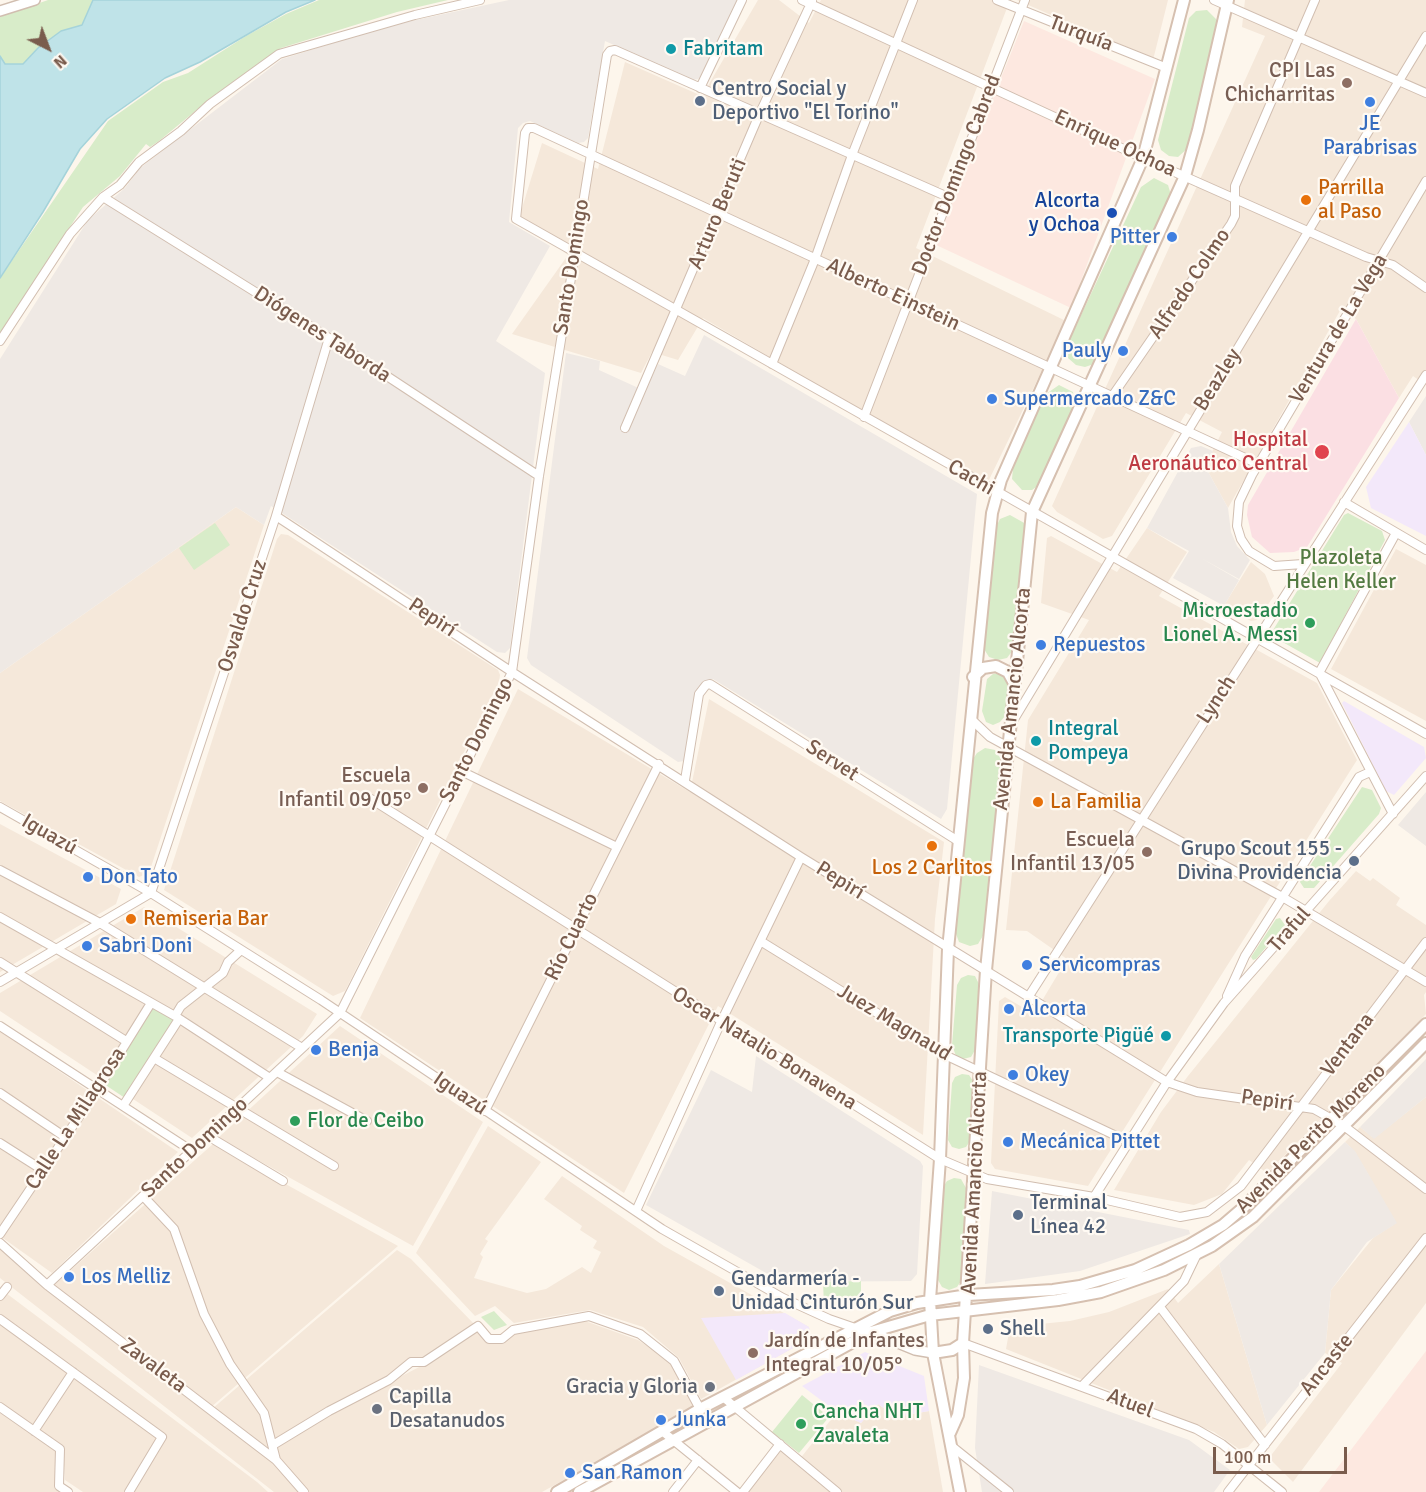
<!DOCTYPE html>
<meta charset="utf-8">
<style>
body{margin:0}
#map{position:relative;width:1426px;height:1492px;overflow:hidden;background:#fdf6ec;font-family:Signika,sans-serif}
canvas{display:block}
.north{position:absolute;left:18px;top:18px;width:60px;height:60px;-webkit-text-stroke:4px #fffaf3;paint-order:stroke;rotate:138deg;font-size:16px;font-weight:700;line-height:24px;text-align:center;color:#7a5c4d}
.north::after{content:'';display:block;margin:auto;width:21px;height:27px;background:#7a5c4d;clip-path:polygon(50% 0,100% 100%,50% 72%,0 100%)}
.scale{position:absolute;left:1213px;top:1447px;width:134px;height:27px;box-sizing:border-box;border:3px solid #7a5c4d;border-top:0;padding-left:8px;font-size:18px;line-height:21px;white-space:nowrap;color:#7a5c4d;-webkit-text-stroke:4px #fffaf3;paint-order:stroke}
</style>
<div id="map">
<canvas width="1426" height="1492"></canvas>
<div class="north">N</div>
<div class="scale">100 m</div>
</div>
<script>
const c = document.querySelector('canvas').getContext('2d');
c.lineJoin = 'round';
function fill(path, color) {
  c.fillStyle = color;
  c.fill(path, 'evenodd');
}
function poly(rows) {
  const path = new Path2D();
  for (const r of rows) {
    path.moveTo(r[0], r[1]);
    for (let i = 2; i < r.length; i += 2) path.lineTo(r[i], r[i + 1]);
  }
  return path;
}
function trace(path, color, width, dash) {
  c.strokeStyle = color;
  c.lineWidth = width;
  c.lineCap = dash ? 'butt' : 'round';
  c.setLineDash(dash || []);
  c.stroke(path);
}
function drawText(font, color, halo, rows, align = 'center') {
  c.font = font + ' Signika,sans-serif';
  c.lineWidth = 4.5;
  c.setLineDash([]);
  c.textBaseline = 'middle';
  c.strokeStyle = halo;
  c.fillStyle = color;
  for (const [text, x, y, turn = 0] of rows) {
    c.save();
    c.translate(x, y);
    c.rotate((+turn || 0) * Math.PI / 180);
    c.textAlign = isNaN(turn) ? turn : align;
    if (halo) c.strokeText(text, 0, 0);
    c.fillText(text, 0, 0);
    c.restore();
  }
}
fill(poly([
 [758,0,779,0,809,23,821,0,1010,0,916,248,1066,321,987,484,703,318,678,360,652,352,641,373,512,334,568,255,519,218,542,143,598,169,625,62,702,96],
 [1017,0,1168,0,1153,60],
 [1245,0,1426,0,1426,385,1413,376,1399,398,1356,319,1341,309,1228,508,1205,466,1222,432,1186,413,1112,536,1103,539,1057,512,1052,506,1265,36,1242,27],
 [236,507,264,525,149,873,139,877,0,801,0,673],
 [1147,528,1187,552,1159,596,1317,683,1357,760,1088,1186,995,1169,991,1163,999,1001,1005,997,1034,1014,1067,959,1027,931,1006,930,1028,720,1089,620,1041,603,1047,538,1051,536,1117,572],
 [281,534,288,535,498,670,500,675,499,682,345,991,333,996,164,890,277,539],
 [1396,549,1426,565,1426,721,1331,669],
 [1251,562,1265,574,1274,596,1257,620,1251,621,1223,607],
 [518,689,690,792,709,699,944,842,935,919,923,1135,718,1006,624,1193,360,1018],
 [0,824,121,889,116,904,0,972],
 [1356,871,1370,881,1373,878,1400,898,1396,905,1426,925,1426,992,1424,995,1426,1014,1267,1173,1249,1160,1222,1194,1194,1205,1114,1190,1161,1112,1188,1076,1329,901],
 [144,907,317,1014,303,1036,192,1138,0,1011,0,993],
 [340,1026,483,1122,413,1246,218,1138],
 [0,1031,178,1152,52,1273,0,1236],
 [1426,1097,1426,1303,1293,1482,1269,1458,1342,1363,1325,1353,1331,1290,1373,1238,1396,1223,1355,1152,1345,1142,1360,1127,1374,1138],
 [488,1126,541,1162,485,1239,488,1241,480,1254,483,1257,474,1278,527,1293,546,1289,582,1267,591,1273,601,1252,593,1248,597,1241,580,1230,582,1226,544,1199,562,1176,664,1246,809,1327,811,1338,701,1399,679,1358,643,1327,590,1310,514,1323,495,1306,475,1316,416,1253],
 [213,1144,398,1246,210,1408,54,1285],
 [0,1247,206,1412,262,1451,299,1492,274,1492,0,1278],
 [397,1250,411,1259,476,1326,423,1361,336,1404,265,1448,212,1409],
 [1219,1264,1267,1425,1248,1447,1239,1449,1214,1432,1006,1349,1010,1327,1070,1321,1109,1312,1168,1289,1178,1303],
 [6,1293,257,1482,268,1492,83,1492,65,1480,63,1446,0,1402,0,1300],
 [585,1321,638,1340,670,1361,696,1407,542,1492,309,1492,268,1452,338,1409,425,1364,478,1328,493,1335],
 [878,1404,896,1417,929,1411,943,1492,743,1492,780,1444,799,1460,837,1412,861,1423],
 [0,1410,56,1450,59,1484,71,1492,0,1492]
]), '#f5e8da');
fill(poly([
 [1024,21,1155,79,1071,308,934,244],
 [1426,1351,1426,1492,1319,1492]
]), '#fde8e0');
fill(poly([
 [509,0,737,0,702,76,698,79,693,80,605,41,588,138,584,142,578,143,530,121,523,123,518,128,509,222,550,246,496,341,545,373,510,648,505,653,497,652,271,506,264,525,236,507,0,673,0,359,88,220,125,188,140,168,282,59,388,26],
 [704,335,977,494,947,809,941,819,713,679,703,681,695,693,684,761,678,762,531,665,527,658,566,353,600,361,599,370,645,391,658,364,685,376],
 [1426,396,1426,455,1409,422],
 [1201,446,1213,451,1205,466,1228,508,1231,532,1237,546,1250,560,1239,579,1201,558,1239,580,1224,606,1173,578,1189,551,1147,528,1191,448],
 [1426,792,1426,846,1398,825],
 [756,1056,920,1161,923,1166,917,1274,911,1281,782,1282,646,1205,711,1070,752,1092],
 [1426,1059,1426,1097,1374,1139,1360,1127],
 [1345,1142,1355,1151,1397,1223,1367,1242,1331,1290,1325,1353,1267,1425,1219,1264],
 [992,1191,1189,1230,1190,1234,1080,1271,985,1284],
 [979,1365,1189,1440,1230,1470,1214,1492,982,1492,975,1448]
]), '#efe9e4');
fill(poly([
 [1409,422,1426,455,1426,536,1371,508,1366,487],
 [1344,701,1424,747,1426,758,1394,795,1386,791,1342,703],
 [785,1313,809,1327,811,1338,736,1380,701,1318],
 [865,1352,924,1376,929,1411,896,1417,878,1404,861,1423,837,1412,802,1386]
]), '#f3e8fa');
fill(poly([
 [1356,319,1399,398,1307,547,1294,552,1270,553,1252,537,1247,515,1248,505]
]), '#fbdfe3');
fill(poly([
 [48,0,93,0,82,25,61,31,38,48,23,64,5,64,0,56,0,17],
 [319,0,448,0,397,12,281,48,216,94,159,141,150,147,146,144,120,176,83,207,0,334,0,278,108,121,163,82,188,73,246,36,286,14],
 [1207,10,1218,21,1189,147,1178,157,1169,156,1161,150,1158,140,1189,18,1196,11],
 [1154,178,1168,185,1171,195,1094,364,1085,367,1076,365,1068,358,1068,343,1141,187],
 [1059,385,1073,392,1075,407,1039,485,1032,490,1022,490,1012,479,1013,468,1046,394],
 [1348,513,1382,531,1385,540,1320,663,1270,635,1344,515],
 [1010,515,1026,524,1013,650,1007,658,998,660,989,657,984,649,996,527,1000,519],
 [215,523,230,545,194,570,179,548],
 [1000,673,1006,677,1009,684,1005,716,1000,722,993,725,986,722,982,711,987,679,993,674],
 [985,748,995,750,1001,759,984,934,978,944,970,946,959,942,955,931,973,759,977,753],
 [1362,787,1372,790,1381,808,1379,814,1314,888,1304,888,1300,882,1302,878],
 [1280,918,1285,925,1256,959,1253,960,1251,957,1276,919],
 [968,975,975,976,980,986,975,1050,971,1057,963,1059,956,1056,952,1045,957,985,961,978],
 [153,1007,175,1021,125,1098,104,1084],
 [962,1074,969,1075,975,1084,970,1141,966,1147,959,1149,952,1147,948,1140,952,1083,955,1077],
 [954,1178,961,1179,966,1188,961,1281,957,1287,949,1290,942,1287,938,1280,943,1187,947,1181],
 [861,1281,861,1304,824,1305,823,1282],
 [494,1311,507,1325,494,1330,481,1317],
 [802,1395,829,1417,799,1453,772,1432]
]), '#d8ecc9');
const water = poly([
 [93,0,315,0,286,12,200,62,165,78,107,119,80,149,43,212,0,278,0,56,5,64,23,64,38,48,61,31,82,25,93,0]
]);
fill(water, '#bfe3e8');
trace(water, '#a5d3da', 1.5);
const minor = poly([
 [802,0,1143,158,1366,257,1393,265,1426,288],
 [997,0,1167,68],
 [1214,0,1426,93],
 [700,88,742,0],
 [103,197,329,338,539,476],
 [0,341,70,234,103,197,120,185,139,162,181,131,210,104,279,54,415,15,480,0],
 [772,364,815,259,852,155,913,0],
 [1113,395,1231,224,1235,216,1235,186,1315,0],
 [864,417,1025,0],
 [625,428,759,115,812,1],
 [1258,464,534,128,528,128,525,133,516,219,1426,734],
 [1344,502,1426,550],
 [276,516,512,672,801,857,1167,1082,1197,1092,1314,1109,1344,1126,1426,1189],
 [1303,564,1274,566,1249,551,1241,539,1237,526,1239,502,1252,475,1426,181],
 [1319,673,1396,533],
 [1320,674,1393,814],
 [971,719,990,737,1284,898,1426,982],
 [1013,721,1426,36],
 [461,771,617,847],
 [685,780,699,694,706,685,710,684,958,841],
 [371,799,940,1159,987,1179,1094,1197,1180,1217,1207,1212,1241,1186,1426,942],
 [0,807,151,893,321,1000,662,1229,783,1298,829,1319,858,1329],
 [0,870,100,923,302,1048],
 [151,893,276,516,329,338],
 [0,917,175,1016,270,1078],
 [762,942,945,1055,1129,1142],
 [0,962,126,1041],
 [0,982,151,893],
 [1029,996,1426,375],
 [1227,996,1245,956,1359,777,1370,772],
 [175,1016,181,1006,223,973,228,962,241,950],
 [0,1026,192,1151],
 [154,1058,334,1166],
 [277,1072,367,1121],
 [0,1093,65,1137],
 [123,1106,179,1019],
 [485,1111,659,764],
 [208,1136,283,1181],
 [0,1143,44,1171],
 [143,1196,174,1229,204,1314,230,1364,264,1413,276,1460],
 [1094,1197,1167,1082,1224,1003,1426,776],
 [636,1211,721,1022,801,857],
 [0,1234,97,1090,151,1003],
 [0,1243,47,1285,276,1460,304,1492],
 [47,1285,340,1013,512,672,539,476,607,55,610,51,615,50,948,197],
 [0,1296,7,1287],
 [1160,1307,1265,1445],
 [0,1319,162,1437,129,1492],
 [963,1343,1196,1429,1222,1444,1282,1492],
 [1082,1386,1184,1281,1197,1254],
 [723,1397,837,1492],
 [0,1407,60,1449,59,1486,68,1492],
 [34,1431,73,1372],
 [662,1431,737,1492],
 [273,1445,329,1411,389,1380,411,1362,424,1362,478,1326,489,1339,502,1339,513,1330,589,1316,640,1334,674,1361,700,1409],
 [954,1448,1009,1492],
 [673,1492,698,1460],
 [743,1492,780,1444],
 [1228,1492,1426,1238]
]);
const tertiary = poly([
 [0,11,35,0],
 [871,1332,915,1350,933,1353]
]);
const secondary = poly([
 [973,677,983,668,996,666,1008,672,1014,683],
 [933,1353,952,1350,963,1343],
 [950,1433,958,1415,964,1378,963,1343,986,970,1032,512,1185,176,1198,130,1228,0],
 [557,1492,700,1409,890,1311,917,1303,968,1295,1053,1290,1080,1286,1135,1270,1189,1245,1223,1225,1244,1207,1426,1024],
 [579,1492,871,1332,930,1315,1058,1300,1101,1292,1164,1270,1212,1246,1253,1217,1426,1043],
 [960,1492,933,1353,930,1300,940,1159,948,949,992,513,1001,480,1143,158,1184,0]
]);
trace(minor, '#d1beb0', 10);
trace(tertiary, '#d1beb0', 12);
trace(secondary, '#d6c0b0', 14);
trace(minor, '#fff', 8);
trace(tertiary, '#fff', 9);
trace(secondary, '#fff', 10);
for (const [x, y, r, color] of [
 [671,49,6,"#0f9aa8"],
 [1347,83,6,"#8d6e63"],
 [700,101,6,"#5c6f8a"],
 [1370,102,6,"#3f7fe0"],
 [1306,200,6,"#e8710a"],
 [1112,213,6,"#1a4fb4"],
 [1172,237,6,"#3f7fe0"],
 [1123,351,6,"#3f7fe0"],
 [992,399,6,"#3f7fe0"],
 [1322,452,8,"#e0444e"],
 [1310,623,6,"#2e9e5b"],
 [1041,645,6,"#3f7fe0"],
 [1036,741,6,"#0f9aa8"],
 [423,788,6,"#8d6e63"],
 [1038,802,6,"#e8710a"],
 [932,846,6,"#e8710a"],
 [1147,852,6,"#8d6e63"],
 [1354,861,6,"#5c6f8a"],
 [88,877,6,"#3f7fe0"],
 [131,919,6,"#e8710a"],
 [87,946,6,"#3f7fe0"],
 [1027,965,6,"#3f7fe0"],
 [1009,1009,6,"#3f7fe0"],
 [1166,1036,6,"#0f9aa8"],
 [316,1050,6,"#3f7fe0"],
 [1013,1075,6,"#3f7fe0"],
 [295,1121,6,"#2e9e5b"],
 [1008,1142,6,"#3f7fe0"],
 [1018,1215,6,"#5c6f8a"],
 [69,1277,6,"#3f7fe0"],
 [719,1291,6,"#5c6f8a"],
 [988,1329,6,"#5c6f8a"],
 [753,1353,6,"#8d6e63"],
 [710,1387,6,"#6b7280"],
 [377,1409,6,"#6b7280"],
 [661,1420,6,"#3f7fe0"],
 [801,1424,6,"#2e9e5b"],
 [570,1473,6,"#3f7fe0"]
]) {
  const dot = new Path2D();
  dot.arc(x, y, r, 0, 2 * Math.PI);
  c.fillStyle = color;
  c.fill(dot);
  trace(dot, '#fffaf3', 2);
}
drawText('21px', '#7a5c4d', '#fffaf3', [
 ["Turquía",1081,34,21],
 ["Enrique Ochoa",1115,144,25],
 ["Doctor Domingo Cabred",957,175,-69],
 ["Arturo Beruti",718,214,-67],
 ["Santo Domingo",572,267,-81],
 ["Alfredo Colmo",1190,284,-56],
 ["Alberto Einstein",893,295,25],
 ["Ventura de La Vega",1339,329,-59],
 ["Diógenes Taborda",322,335,33],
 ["Beazley",1218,380,-58],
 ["Cachi",971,478,30],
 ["Osvaldo Cruz",243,616,-72],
 ["Pepirí",432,618,34],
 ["Avenida Amancio Alcorta",1013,699,-84],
 ["Lynch",1217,700,-57],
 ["Santo Domingo",477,740,-63],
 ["Servet",832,761,33],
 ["Iguazú",49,835,30],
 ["Pepirí",840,881,32],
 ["Traful",1290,930,-49],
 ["Río Cuarto",572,937,-64],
 ["Juez Magnaud",894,1023,31],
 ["Ventana",1348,1045,-53],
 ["Oscar Natalio Bonavena",764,1049,32],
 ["Iguazú",460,1094,34],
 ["Pepirí",1267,1101,8],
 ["Calle La Milagrosa",76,1119,-57],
 ["Avenida Perito Moreno",1311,1139,-45],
 ["Santo Domingo",195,1148,-43],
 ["Avenida Amancio Alcorta",975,1183,-87],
 ["Ancaste",1327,1365,-52],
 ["Zavaleta",153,1366,37],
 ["Atuel",1130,1404,21]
]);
drawText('21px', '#0d838f', '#fffaf3', [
 ["Fabritam",683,49],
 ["Integral",1048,729],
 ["Pompeya",1048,753],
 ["Transporte Pigüé",1154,1036,"right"]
], 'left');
drawText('21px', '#785e54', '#fffaf3', [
 ["CPI Las",1335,71],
 ["Chicharritas",1335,95],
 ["Escuela",411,776],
 ["Infantil 09/05°",411,800],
 ["Escuela",1135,840],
 ["Infantil 13/05",1135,864],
 ["Jardín de Infantes",765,1341,"left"],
 ["Integral 10/05°",765,1365,"left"]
], 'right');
drawText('21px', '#4e5e75', '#fffaf3', [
 ["Centro Social y",712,89],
 ["Deportivo \"El Torino\"",712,113],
 ["Grupo Scout 155 -",1342,849,"right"],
 ["Divina Providencia",1342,873,"right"],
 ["Terminal",1030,1203],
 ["Línea 42",1030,1227],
 ["Gendarmería -",731,1279],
 ["Unidad Cinturón Sur",731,1303],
 ["Shell",1000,1329]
], 'left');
drawText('21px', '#366cbe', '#fffaf3', [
 ["JE",1370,124,"center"],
 ["Parabrisas",1370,148,"center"],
 ["Pitter",1160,237,"right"],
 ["Pauly",1111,351,"right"],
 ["Supermercado Z&C",1004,399],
 ["Repuestos",1053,645],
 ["Don Tato",100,877],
 ["Sabri Doni",99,946],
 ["Servicompras",1039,965],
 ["Alcorta",1021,1009],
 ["Benja",328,1050],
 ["Okey",1025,1075],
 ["Mecánica Pittet",1020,1142],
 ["Los Melliz",81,1277],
 ["Junka",673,1420],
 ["San Ramon",582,1473]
], 'left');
drawText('21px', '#c56008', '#fffaf3', [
 ["Parrilla",1318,188],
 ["al Paso",1318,212],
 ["La Familia",1050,802],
 ["Los 2 Carlitos",932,868,"center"],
 ["Remiseria Bar",143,919]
], 'left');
drawText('21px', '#164399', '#fffaf3', [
 ["Alcorta",1100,201],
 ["y Ochoa",1100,225]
], 'right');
drawText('21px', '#be3a42', '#fffaf3', [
 ["Hospital",1308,440],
 ["Aeronáutico Central",1308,464]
], 'right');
drawText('21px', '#537a41', '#fffaf3', [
 ["Plazoleta",1341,558],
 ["Helen Keller",1341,582]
]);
drawText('21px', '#27864d', '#fffaf3', [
 ["Microestadio",1298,611,"right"],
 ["Lionel A. Messi",1298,635,"right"],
 ["Flor de Ceibo",307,1121],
 ["Cancha NHT",813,1412],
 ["Zavaleta",813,1436]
], 'left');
drawText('21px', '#5b616d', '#fffaf3', [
 ["Gracia y Gloria",698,1387],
 ["Capilla",389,1397,"left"],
 ["Desatanudos",389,1421,"left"]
], 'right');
</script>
